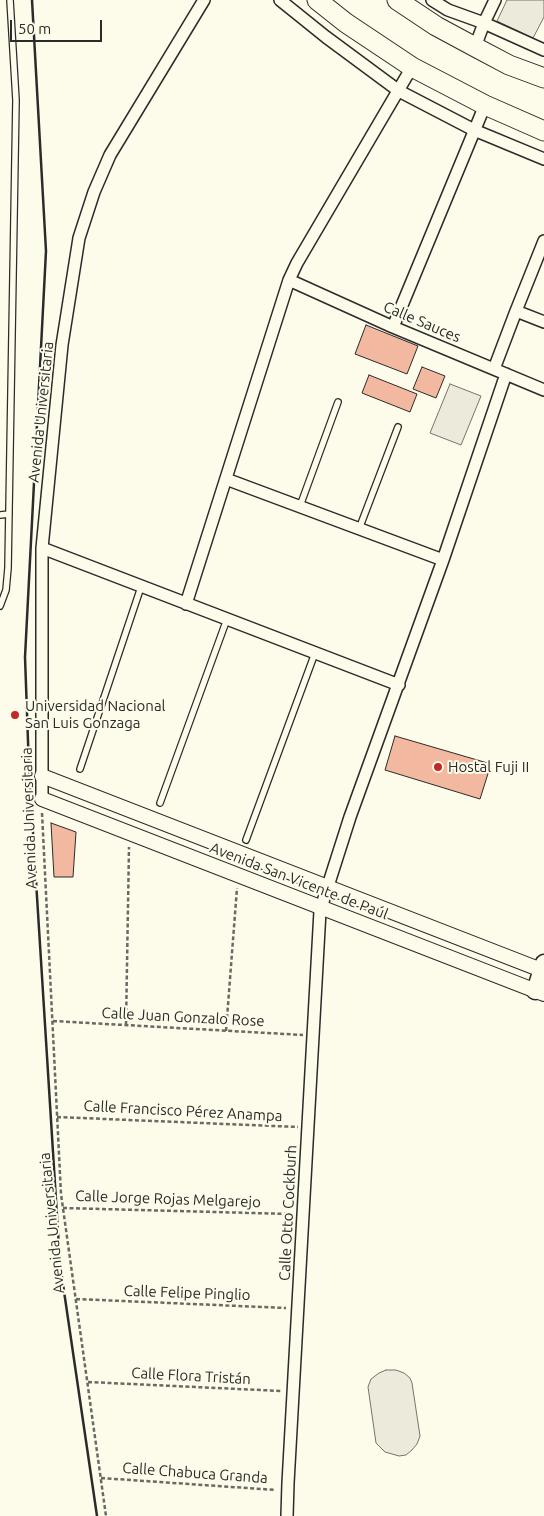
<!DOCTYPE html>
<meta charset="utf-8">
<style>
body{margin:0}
#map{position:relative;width:544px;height:1516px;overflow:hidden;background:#fdfbea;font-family:Ubuntu,sans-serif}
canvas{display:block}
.scale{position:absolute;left:10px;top:20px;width:92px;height:22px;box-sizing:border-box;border:2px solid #2b2b2b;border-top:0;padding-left:6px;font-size:15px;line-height:18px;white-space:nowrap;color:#2b2b2b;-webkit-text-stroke:4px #fdfbea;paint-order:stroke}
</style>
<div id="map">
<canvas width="544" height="1516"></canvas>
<div class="scale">50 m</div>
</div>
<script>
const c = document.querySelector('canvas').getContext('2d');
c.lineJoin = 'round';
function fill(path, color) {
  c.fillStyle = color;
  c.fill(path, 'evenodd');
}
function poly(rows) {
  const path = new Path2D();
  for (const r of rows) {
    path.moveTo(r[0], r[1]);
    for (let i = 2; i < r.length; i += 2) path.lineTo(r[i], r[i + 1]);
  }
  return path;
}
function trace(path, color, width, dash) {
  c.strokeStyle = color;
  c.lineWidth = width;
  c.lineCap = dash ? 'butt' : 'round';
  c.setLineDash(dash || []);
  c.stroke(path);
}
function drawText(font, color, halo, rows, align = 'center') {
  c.font = font + ' Ubuntu,sans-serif';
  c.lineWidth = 4;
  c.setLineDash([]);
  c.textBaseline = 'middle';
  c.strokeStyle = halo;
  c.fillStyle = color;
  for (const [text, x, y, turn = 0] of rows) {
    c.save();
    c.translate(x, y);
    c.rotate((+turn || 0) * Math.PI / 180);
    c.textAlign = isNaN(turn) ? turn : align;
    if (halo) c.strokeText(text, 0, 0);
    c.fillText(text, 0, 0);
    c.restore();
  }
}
const green = poly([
 [507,0,544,0,544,17,533,38,497,21,507,0],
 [450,384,481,396,461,445,430,433,450,384],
 [386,1370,396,1370,404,1373,410,1378,412,1383,420,1436,417,1444,412,1450,406,1455,399,1456,385,1452,376,1443,368,1387,371,1379,379,1373,386,1370]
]);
fill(green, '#ecebdb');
trace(green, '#74746e', 1);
const building = poly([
 [366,325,418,346,407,374,355,354,366,325],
 [422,367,445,376,436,398,413,389,422,367],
 [369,375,417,394,410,412,362,393,369,375],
 [395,736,491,764,480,799,385,770,395,736],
 [51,823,76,832,73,877,54,877,51,823]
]);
fill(building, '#f2b8a0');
trace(building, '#2b2b2b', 1);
const service = poly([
 [300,506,338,402],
 [0,515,9,514],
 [359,529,398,427],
 [0,606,6,590,8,568,16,100,10,0],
 [80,769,141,587],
 [160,803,227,619],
 [246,840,315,653]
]);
const minor = poly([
 [280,0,326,37,399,91,474,130,544,159],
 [432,0,448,10,484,23,544,50],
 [475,47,484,23,495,0],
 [544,241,516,311,544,322],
 [289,280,393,327,544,390],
 [393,327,485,105],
 [494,369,516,311],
 [226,479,443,560],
 [42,548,399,685],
 [186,604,289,280,297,263,412,67],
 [42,799,42,548,62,345,79,238,94,192,110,155,204,0],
 [287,1516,288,1483,320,911,350,817,443,560,506,374]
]);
const tertiary = poly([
 [42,776,544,971],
 [42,799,544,994]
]);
const secondary = poly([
 [535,991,544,963]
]);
const trunk = poly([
 [317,0,346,23,412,67,485,105,544,131],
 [397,0,436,26,475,47,509,65,544,78]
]);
trace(service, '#2b2b2b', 8);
trace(minor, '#2b2b2b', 14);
trace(tertiary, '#2b2b2b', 16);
trace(secondary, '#2b2b2b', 19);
trace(trunk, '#2b2b2b', 21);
trace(poly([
 [42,813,61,1194,106,1516],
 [53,1021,303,1035],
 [126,1025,129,847],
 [226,1031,237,888],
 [57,1117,298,1127],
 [63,1208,291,1214],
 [76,1299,286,1308],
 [88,1382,281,1391],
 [101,1478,276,1490]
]), '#6a6964', 2.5, [4, 2.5]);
trace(service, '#fdfbea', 5.5);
trace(minor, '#fdfbea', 11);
trace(tertiary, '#fdfbea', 14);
trace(secondary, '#fdfbea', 16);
trace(trunk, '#fdfbea', 19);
trace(poly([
 [32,0,46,251,25,657,29,769,60,1264,97,1516]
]), '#2b2b2b', 2.5);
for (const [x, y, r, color] of [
 [15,715,5,"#c62828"],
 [438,767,5,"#c62828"]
]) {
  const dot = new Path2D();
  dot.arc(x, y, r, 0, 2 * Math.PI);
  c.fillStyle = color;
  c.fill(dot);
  trace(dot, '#fdfbea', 2);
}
drawText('15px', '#2b2b2b', '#fdfbea', [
 ["Calle Sauces",422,322,23],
 ["Avenida Universitaria",41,412,-84],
 ["Avenida Universitaria",29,818,-92],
 ["Avenida San Vicente de Paúl",299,881,21],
 ["Calle Juan Gonzalo Rose",183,1017,3],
 ["Calle Francisco Pérez Anampa",183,1111,3],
 ["Calle Jorge Rojas Melgarejo",168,1199,2],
 ["Calle Otto Cockburh",288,1213,-87],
 ["Avenida Universitaria",52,1223,-96],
 ["Calle Felipe Pinglio",187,1293,2],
 ["Calle Flora Tristán",191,1376,3],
 ["Calle Chabuca Granda",195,1473,4]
]);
drawText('15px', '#2b2b2b', '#fdfbea', [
 ["Universidad Nacional",25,706],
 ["San Luis Gonzaga",25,723],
 ["Hostal Fuji II",448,767]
], 'left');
</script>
